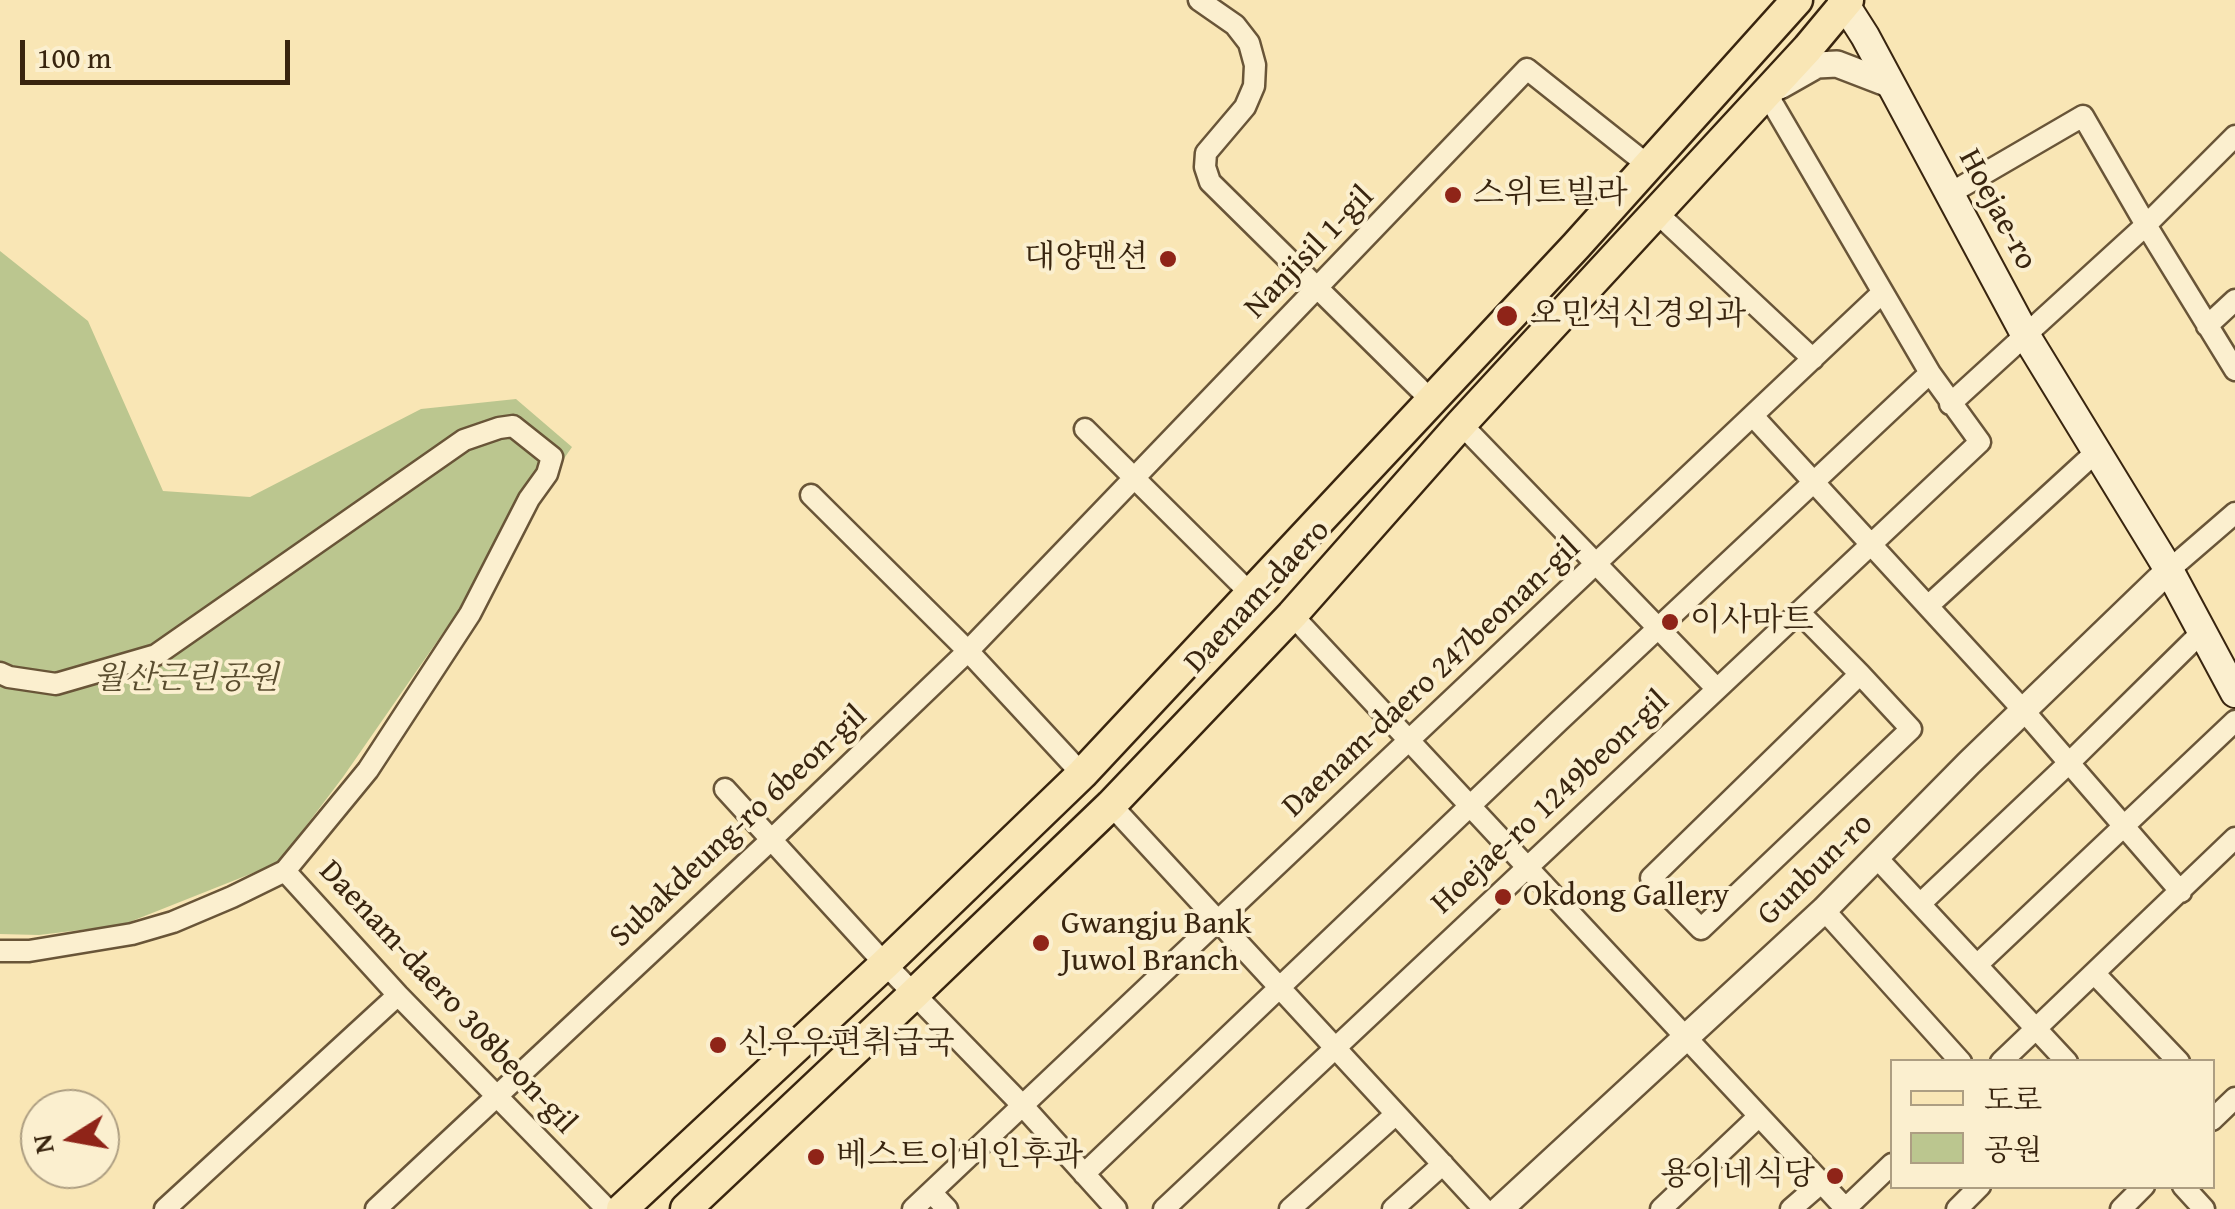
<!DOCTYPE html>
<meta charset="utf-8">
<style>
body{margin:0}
#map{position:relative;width:2235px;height:1209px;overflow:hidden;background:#f9e6b5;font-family:"Gentium Book Plus","Noto Serif KR",serif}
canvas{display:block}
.legend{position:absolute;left:1890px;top:1059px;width:325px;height:130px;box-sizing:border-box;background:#fbefcf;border:2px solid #ad9e82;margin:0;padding:12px 18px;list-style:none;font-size:30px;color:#39250f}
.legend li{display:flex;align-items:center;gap:20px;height:50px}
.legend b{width:50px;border:2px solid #ad9e82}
.north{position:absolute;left:20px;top:1089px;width:100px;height:100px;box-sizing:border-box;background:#fbefcf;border:2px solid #ad9e82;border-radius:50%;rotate:259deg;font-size:28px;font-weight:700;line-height:40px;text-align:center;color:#39250f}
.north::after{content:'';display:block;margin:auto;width:35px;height:45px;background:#8f2418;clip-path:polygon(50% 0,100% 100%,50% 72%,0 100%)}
.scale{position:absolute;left:20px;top:40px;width:270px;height:45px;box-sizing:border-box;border:5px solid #39250f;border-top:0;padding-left:12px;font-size:30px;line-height:35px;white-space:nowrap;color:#39250f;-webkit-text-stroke:8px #fbefcf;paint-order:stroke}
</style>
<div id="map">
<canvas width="2235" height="1209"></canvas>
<ul class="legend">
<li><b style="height:12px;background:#f9e6b5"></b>도로</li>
<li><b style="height:28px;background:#bbc68f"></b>공원</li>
</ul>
<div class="north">N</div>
<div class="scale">100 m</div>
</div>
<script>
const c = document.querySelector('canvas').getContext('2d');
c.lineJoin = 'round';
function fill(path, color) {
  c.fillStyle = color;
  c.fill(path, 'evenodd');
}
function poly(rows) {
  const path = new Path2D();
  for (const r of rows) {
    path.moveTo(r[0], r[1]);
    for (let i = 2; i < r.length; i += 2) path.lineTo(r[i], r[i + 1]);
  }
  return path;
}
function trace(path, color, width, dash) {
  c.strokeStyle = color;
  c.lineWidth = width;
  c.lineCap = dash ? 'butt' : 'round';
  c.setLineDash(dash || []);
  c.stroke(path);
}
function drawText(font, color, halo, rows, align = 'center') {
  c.font = font + ' "Gentium Book Plus","Noto Serif KR",serif';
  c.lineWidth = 8;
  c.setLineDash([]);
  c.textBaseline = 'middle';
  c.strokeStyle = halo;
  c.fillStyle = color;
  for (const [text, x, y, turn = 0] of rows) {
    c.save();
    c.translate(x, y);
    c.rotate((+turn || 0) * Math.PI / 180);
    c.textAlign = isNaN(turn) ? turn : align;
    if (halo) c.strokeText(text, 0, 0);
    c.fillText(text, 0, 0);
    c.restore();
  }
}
fill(poly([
 [0,251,88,321,163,491,250,497,421,409,516,399,572,447,343,777,278,863,122,925,39,935,0,934]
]), '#bbc68f');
const minor = poly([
 [1199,0,1235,25,1249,43,1255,65,1254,86,1245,107,1206,153,1205,167,1210,182,1432,401],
 [1949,194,2083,116,2146,225,2235,370],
 [1656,212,1813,359],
 [2207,326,2235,300],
 [1950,404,2146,225,2235,136],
 [1753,416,2024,711,2181,892],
 [1461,424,1717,689],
 [1085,429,1251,594],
 [811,495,968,651,1082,774],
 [2169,570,2235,513],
 [1928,606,2096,452],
 [1799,612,1860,674,1911,729,1701,929,1651,878,1860,674],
 [1292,615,1846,1209],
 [0,673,9,677,56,684,156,655,464,440,499,428,513,426,552,457,547,474,529,499,470,614,368,770,285,871,232,897,173,922,132,934,29,951,0,951],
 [725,789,885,964,1023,1106,1116,1209],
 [1111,805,1484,1209],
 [1877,858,2067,1062],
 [285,871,398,995,607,1209],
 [1920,904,2069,763,2204,630],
 [1824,910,1961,1062],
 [1977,965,2235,721],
 [2094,973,2179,1062],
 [2001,1062,2235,838],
 [2212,1120,2235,1098],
 [1084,1174,1559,721,1930,373],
 [2183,1186,2204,1209],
 [931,1192,947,1209],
 [165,1209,398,995],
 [376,1209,771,840,968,651,1527,69,1649,166],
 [913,1209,1882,293],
 [1164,1209,1980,442,1930,373,1767,94],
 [1290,1209,1396,1114],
 [1393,1209,1443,1164],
 [1661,1209,1759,1116],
 [1791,1209,1821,1183],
 [1845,1209,1892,1164],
 [1957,1209,1980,1186],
 [2121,1209,2144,1186]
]);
const tertiary = poly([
 [1780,86,1817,65,1837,64,1889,84],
 [1500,1209,1824,910,1969,763,2169,570]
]);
const secondary = poly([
 [1842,0,1865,36,2026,336,2169,570,2235,693]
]);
const primary = poly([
 [622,1209,885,964,1082,774,1576,246,1797,0],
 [686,1209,914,994,1111,805,1292,615,1461,424,1808,48,1848,0]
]);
trace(minor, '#695538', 25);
trace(tertiary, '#695538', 30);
trace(secondary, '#39250f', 32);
trace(primary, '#39250f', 35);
trace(minor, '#fbefcf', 20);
trace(tertiary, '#fbefcf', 25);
trace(secondary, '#fbefcf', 28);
trace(primary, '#f9e6b5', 30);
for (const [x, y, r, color] of [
 [1453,195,10,"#8f2418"],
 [1168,259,10,"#8f2418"],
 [1507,316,12,"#8f2418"],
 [1670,622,10,"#8f2418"],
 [1503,897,10,"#8f2418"],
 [1041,943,10,"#8f2418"],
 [718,1045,10,"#8f2418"],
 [816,1157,10,"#8f2418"],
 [1835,1176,10,"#8f2418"]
]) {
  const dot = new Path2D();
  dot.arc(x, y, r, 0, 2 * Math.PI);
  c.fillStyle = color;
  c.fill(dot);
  trace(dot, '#fbefcf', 4);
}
drawText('32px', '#39250f', '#fbefcf', [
 ["스위트빌라",1473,195],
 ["대양맨션",1148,259,"right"],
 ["오민석신경외과",1530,316],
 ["이사마트",1690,622],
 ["Okdong Gallery",1523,897],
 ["Gwangju Bank",1061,925],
 ["Juwol Branch",1061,962],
 ["신우우편취급국",738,1045],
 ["베스트이비인후과",836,1157],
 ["용이네식당",1815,1176,"right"]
], 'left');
drawText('32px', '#39250f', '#fbefcf', [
 ["Hoejae-ro",1997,210,62],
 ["Nanjisil 1-gil",1310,253,-46],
 ["Daenam-daero",1258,597,-47],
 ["Daenam-daero 247beonan-gil",1432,678,-43],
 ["Hoejae-ro 1249beon-gil",1551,803,-43],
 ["Subakdeung-ro 6beon-gil",739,827,-43],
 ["Gunbun-ro",1816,870,-44],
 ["Daenam-daero 308beon-gil",447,998,47]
]);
drawText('italic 32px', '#5a4d2f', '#fbefcf', [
 ["월산근린공원",186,680]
]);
</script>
